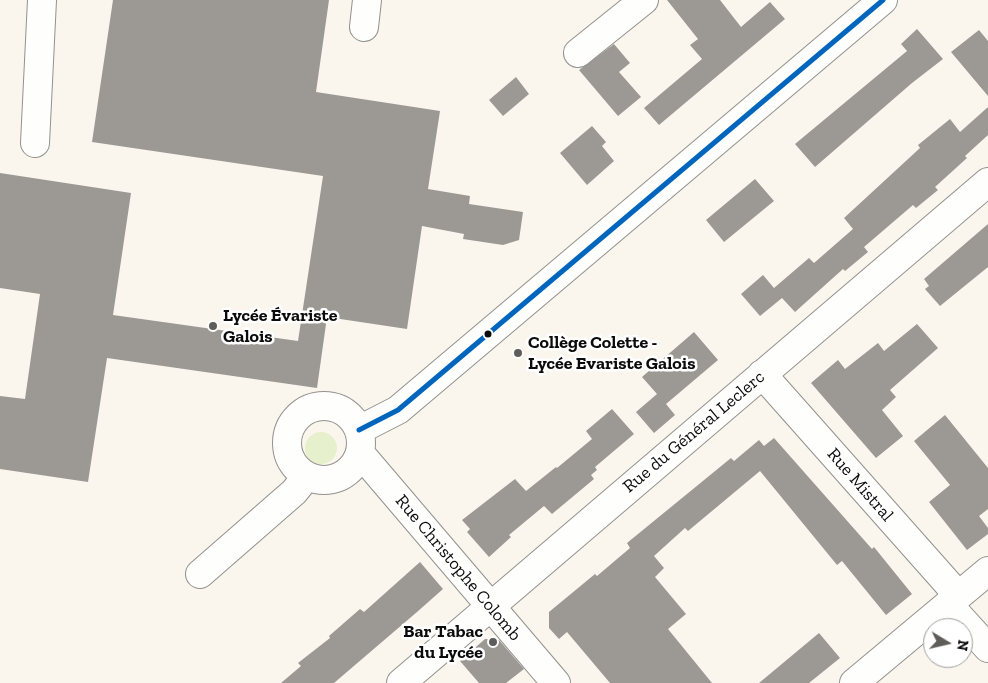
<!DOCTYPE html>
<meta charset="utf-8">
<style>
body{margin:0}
#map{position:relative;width:988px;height:683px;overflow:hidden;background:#faf6ee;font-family:"Zilla Slab",serif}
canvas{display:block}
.north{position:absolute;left:923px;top:618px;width:50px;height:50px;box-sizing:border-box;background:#fff;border:1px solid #9d9d9d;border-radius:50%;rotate:99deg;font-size:14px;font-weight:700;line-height:20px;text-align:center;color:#0b0b0b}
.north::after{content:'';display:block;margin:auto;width:18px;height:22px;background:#5f5d5a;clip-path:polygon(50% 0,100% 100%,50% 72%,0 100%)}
</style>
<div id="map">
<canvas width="988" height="683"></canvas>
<div class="north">N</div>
</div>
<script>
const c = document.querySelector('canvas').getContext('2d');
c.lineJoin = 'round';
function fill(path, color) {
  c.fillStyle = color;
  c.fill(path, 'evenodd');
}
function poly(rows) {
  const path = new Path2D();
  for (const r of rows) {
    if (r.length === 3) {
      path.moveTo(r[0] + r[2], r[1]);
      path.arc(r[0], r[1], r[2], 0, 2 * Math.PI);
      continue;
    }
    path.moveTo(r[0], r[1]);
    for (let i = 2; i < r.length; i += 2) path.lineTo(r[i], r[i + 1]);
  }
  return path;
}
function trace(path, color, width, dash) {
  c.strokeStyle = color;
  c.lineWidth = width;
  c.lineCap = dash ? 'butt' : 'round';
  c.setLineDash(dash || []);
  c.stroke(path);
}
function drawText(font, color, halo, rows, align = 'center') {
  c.font = font + ' "Zilla Slab",serif';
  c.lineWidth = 5;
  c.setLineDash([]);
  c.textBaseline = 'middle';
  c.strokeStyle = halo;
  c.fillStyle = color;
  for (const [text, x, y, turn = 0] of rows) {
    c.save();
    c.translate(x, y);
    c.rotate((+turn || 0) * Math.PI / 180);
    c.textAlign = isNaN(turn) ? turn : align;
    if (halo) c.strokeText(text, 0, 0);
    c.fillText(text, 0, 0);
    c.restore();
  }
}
fill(poly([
 [321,448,16]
]), '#e6f0cc');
fill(poly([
 [113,0,329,0,316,92,440,111,428,189,470,196,469,204,523,212,519,240,503,245,463,239,464,234,422,226,407,329,327,317,317,388,107,358,88,482,0,469,0,396,25,399,40,294,0,288,0,173,131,193,113,315,298,341,323,176,92,142],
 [667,0,720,0,741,27,770,2,785,19,659,125,644,108,702,59,690,45,698,39],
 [917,29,943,59,912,83,815,167,795,144,907,51,901,44],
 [979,30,988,41,988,96,951,52],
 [614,44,630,63,619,72,641,97,618,116,579,70],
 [516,77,529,94,503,116,489,100],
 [988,107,988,135,965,156,967,158,935,187,938,190,916,208,913,205,864,247,868,252,845,271,843,269,795,312,782,298,760,316,741,294,763,275,774,288,809,258,814,263,853,229,844,218,920,148,918,145,950,119,960,132],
 [592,126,606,142,602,146,614,161,587,185,560,153],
 [755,179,774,201,724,242,706,220],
 [988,224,988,267,940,306,925,289,929,286,924,279],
 [917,324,938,348,890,390,896,397,882,410,903,436,876,458,811,383,838,360,845,369,878,343,884,351],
 [694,332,718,360,666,404,675,415,654,433,636,412,657,394,642,377],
 [612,409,634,434,595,467,597,470,591,475,594,479,552,514,544,506,509,535,511,537,489,557,467,532,470,529,462,520,515,479,526,491,556,467,557,468,592,439,586,431],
 [945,415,988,468,988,509,979,516,988,528,988,534,967,550,929,502,950,485,914,441],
 [774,438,872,549,874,547,912,594,886,615,842,561,837,565,760,471,688,531,685,528,654,556,664,568,655,577,686,614,668,629,712,683,610,683,567,632,559,639,549,628,549,612,595,574,597,576,630,548,627,543,731,458,734,461,759,440,764,446],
 [420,562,443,589,417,612,334,683,281,683,301,666,298,663,330,638,329,636,360,609,364,612],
 [819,633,840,658,809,683,759,683],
 [485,639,499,640,524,669,506,683,479,683,460,661]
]), '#9c9894');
const minor = poly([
 [364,27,367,0],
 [578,53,644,0],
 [35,143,42,0],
 [762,374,958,595],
 [324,443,37],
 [359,430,398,410,883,0],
 [360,453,556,683],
 [200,574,294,492,307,476],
 [948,604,988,648],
 [401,683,988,182],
 [854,683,988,571]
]);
trace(minor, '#93918d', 30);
trace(minor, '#fefefc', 28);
trace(poly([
 [359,430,398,410,883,0]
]), '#0065bd', 5);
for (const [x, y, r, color] of [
 [213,326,5,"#5f5d5a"],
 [488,334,4.5,"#0b0b0b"],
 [518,353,5,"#5f5d5a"],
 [493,642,5,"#5f5d5a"]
]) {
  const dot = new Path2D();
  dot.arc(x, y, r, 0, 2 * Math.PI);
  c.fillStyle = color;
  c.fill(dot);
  trace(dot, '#fff', 2);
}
drawText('bold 18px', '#0b0b0b', '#fff', [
 ["Lycée Évariste",223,316],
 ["Galois",223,337],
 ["Collège Colette -",528,343],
 ["Lycée Evariste Galois",528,364],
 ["Bar Tabac",483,632,"right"],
 ["du Lycée",483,653,"right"]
], 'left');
drawText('18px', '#0b0b0b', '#fff', [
 ["Rue du Général Leclerc",694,432,-40],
 ["Rue Mistral",860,485,49],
 ["Rue Christophe Colomb",458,568,50]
]);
</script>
